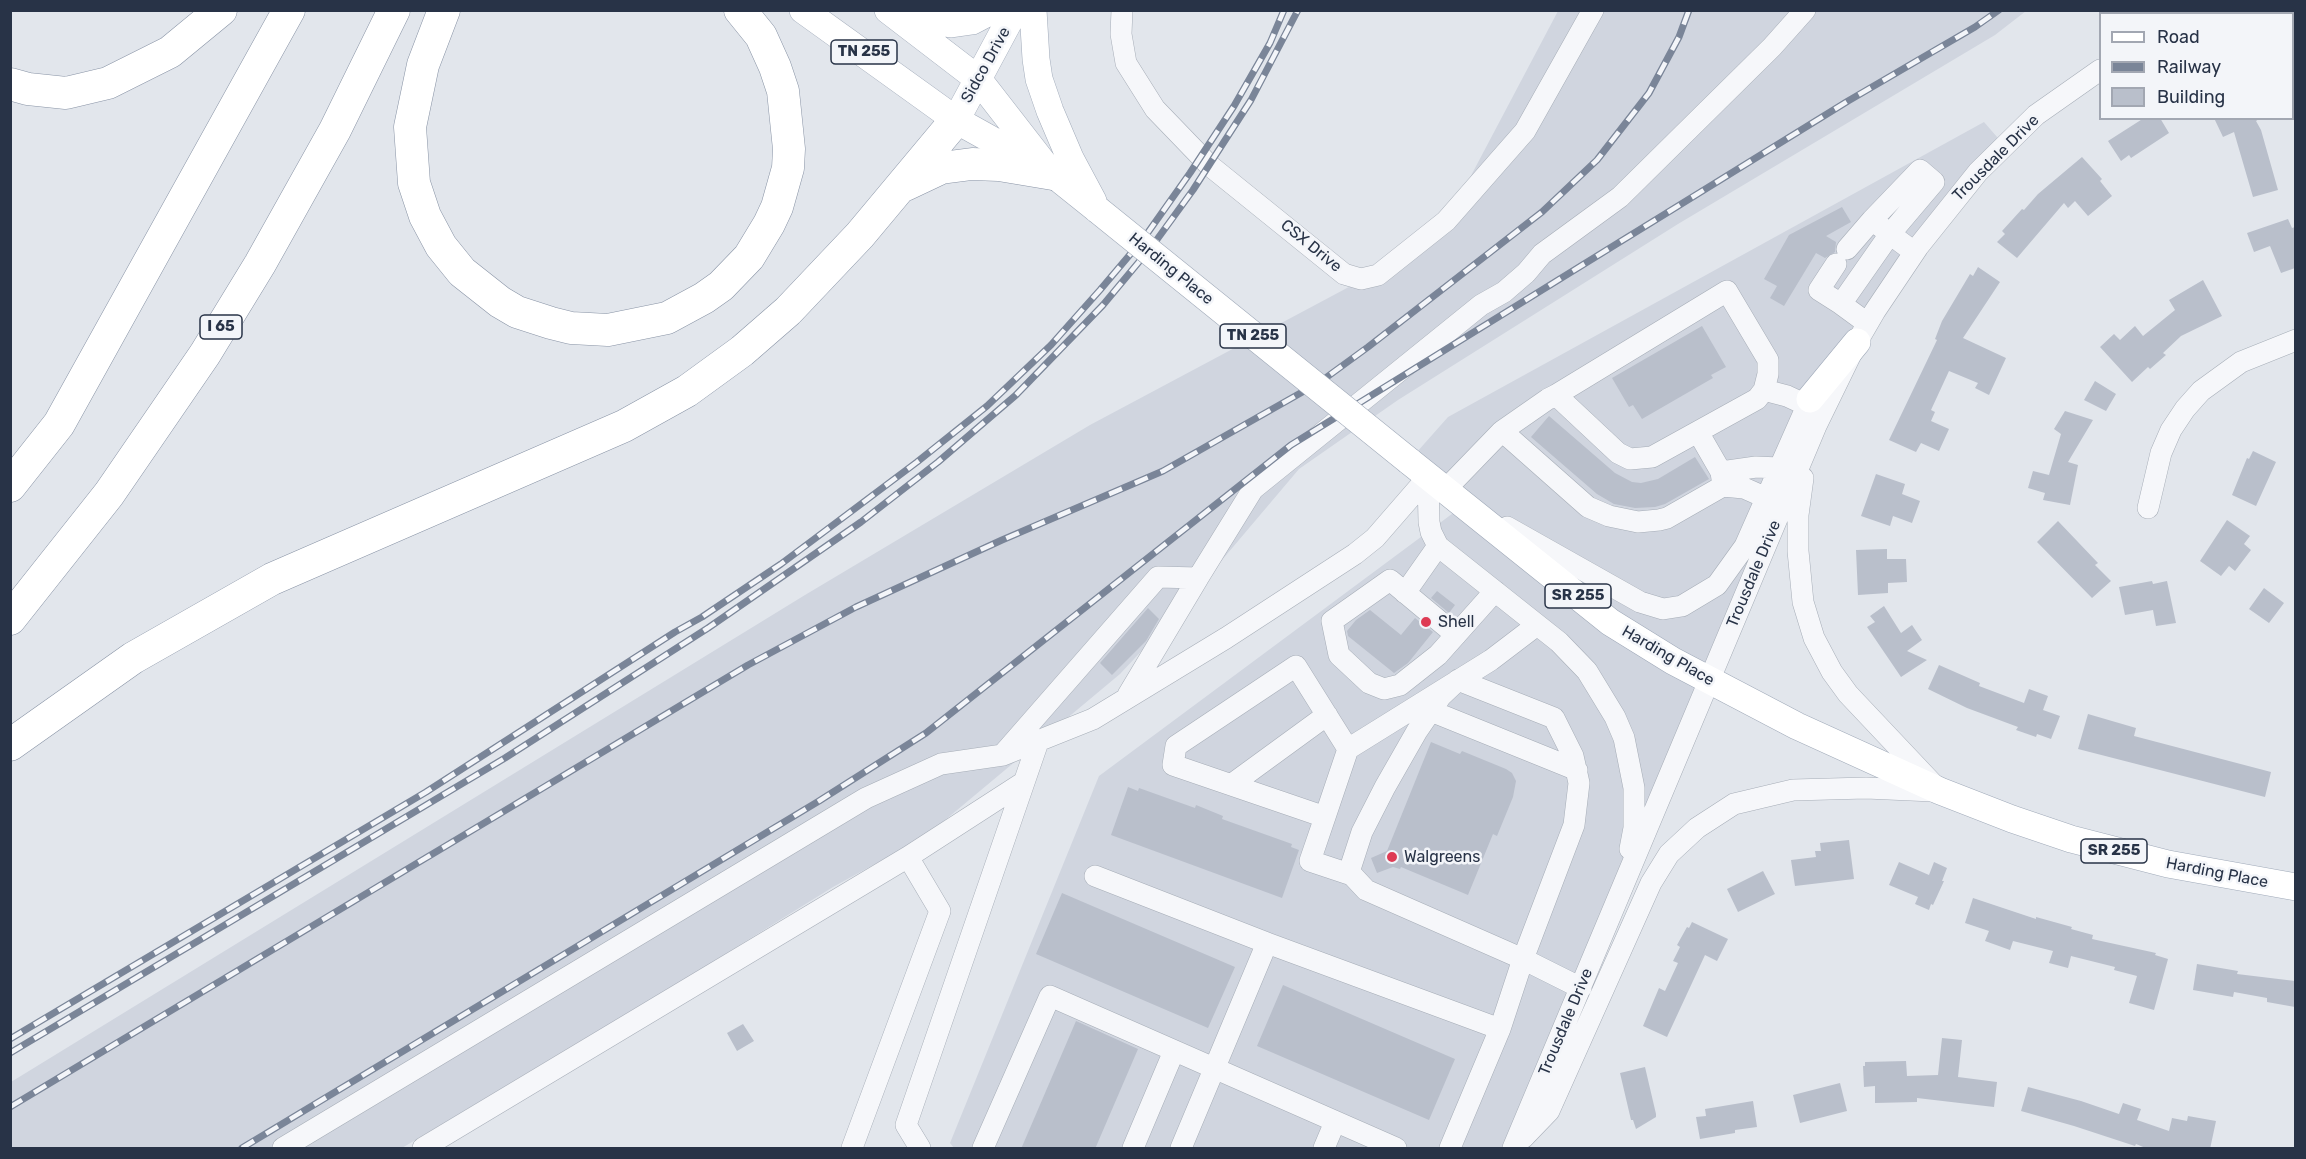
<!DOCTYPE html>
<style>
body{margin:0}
#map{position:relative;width:2306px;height:1159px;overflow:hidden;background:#e2e6ec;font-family:Rubik,sans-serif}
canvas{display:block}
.frame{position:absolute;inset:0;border:12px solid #283347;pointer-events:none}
.legend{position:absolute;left:2099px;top:12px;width:195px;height:108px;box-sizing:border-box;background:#f3f5f9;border:2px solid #a2a7b2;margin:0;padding:8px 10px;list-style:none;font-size:18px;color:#283347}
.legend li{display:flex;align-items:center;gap:12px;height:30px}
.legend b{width:30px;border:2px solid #a2a7b2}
</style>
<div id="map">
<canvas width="2306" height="1159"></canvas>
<div class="frame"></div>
<ul class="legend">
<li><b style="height:8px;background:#fff"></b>Road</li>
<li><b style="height:8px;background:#7a8598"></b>Railway</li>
<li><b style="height:16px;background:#b9bfcb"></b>Building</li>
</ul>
</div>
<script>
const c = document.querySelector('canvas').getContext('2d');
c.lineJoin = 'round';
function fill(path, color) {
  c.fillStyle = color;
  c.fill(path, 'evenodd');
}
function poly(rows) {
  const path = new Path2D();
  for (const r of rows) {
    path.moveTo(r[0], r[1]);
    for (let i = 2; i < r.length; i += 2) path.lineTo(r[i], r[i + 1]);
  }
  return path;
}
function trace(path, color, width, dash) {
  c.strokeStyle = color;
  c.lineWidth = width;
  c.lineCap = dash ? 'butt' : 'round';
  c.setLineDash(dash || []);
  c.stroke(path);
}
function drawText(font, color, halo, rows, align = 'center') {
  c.font = font + ' Rubik,sans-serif';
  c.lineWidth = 5;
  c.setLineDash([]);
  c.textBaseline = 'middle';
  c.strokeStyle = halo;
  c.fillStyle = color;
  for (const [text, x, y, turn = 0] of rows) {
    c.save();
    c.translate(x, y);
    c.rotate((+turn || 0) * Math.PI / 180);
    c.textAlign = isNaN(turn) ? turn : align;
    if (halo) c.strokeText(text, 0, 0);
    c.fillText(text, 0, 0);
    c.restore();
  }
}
fill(poly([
 [1558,11,2026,11,1995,35,1678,224,1398,400,1299,469,1178,612,1120,674,926,836,833,887,706,966,402,1148,11,1148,11,1082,805,595,1090,425,1437,240],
 [1984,122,2004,145,1875,311,1511,1148,954,1148,950,1143,1099,776,1464,505,1409,461,1448,417]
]), '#d0d5df');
fill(poly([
 [2144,118,2160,118,2169,133,2131,158,2129,155,2121,161,2108,141],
 [2214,118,2260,118,2256,121,2261,130,2278,190,2253,197,2234,132,2223,137],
 [2082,157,2102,179,2100,181,2112,196,2088,216,2075,201,2068,208,2064,203,2017,258,1997,242,2005,234,2002,231,2022,209,2024,210,2038,194],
 [1842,207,1851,222,1826,236,1836,242,1835,252,1825,258,1816,253,1784,306,1770,298,1777,286,1764,279,1789,235],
 [2288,219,2292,228,2295,227,2295,268,2281,273,2270,246,2254,252,2247,233],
 [1978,267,2000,282,1963,338,2006,358,1989,395,1975,388,1978,383,1949,371,1931,410,1935,412,1931,421,1949,429,1939,451,1921,443,1916,452,1889,440,1937,340,1935,339,1942,321,1970,274,1973,276],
 [2203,280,2222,316,2181,336,2163,353,2166,355,2150,369,2148,367,2132,382,2100,347,2114,334,2120,340,2135,326,2143,336,2175,310,2169,300],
 [1702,326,1726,367,1711,375,1713,378,1642,419,1633,405,1629,407,1612,378],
 [2095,381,2116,394,2106,411,2084,400],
 [2065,411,2093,420,2068,462,2078,465,2070,505,2043,500,2045,493,2028,488,2033,471,2049,475,2061,434,2054,429],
 [1549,416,1615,473,1632,482,1641,483,1658,479,1695,457,1709,479,1665,504,1655,507,1635,508,1614,504,1597,494,1531,437],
 [2253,451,2276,462,2256,506,2232,495,2247,458,2249,459],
 [1876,474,1905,484,1902,494,1920,501,1912,523,1893,516,1890,526,1861,516],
 [2227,520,2250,536,2244,544,2251,550,2235,571,2229,566,2221,576,2200,561],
 [2058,521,2098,563,2095,565,2111,581,2092,598,2037,542],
 [1887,549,1887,559,1906,559,1907,582,1888,583,1888,593,1858,595,1856,550],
 [2152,581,2153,584,2167,581,2176,623,2156,626,2153,610,2125,615,2119,587],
 [2264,588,2284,603,2269,623,2249,609],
 [1437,591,1455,605,1449,613,1431,598],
 [1884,606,1901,633,1912,625,1922,640,1907,651,1927,660,1901,677,1867,627,1875,622,1870,616],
 [1148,608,1159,619,1146,641,1112,675,1100,663],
 [1370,610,1401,635,1415,618,1433,632,1408,663,1394,673,1348,636,1347,631,1356,620],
 [1939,665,1980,683,1979,686,2024,703,2029,689,2048,696,2043,710,2060,716,2051,739,2037,734,2036,737,2016,730,2018,727,1967,708,1928,689],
 [2088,714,2136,728,2134,736,2271,772,2265,797,2078,749],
 [1431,742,1460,754,1462,751,1506,769,1512,773,1516,781,1513,797,1497,836,1493,834,1468,895,1401,867,1400,869,1393,867,1377,873,1371,858,1387,851],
 [1128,787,1138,791,1139,788,1195,808,1196,805,1223,816,1222,819,1292,844,1291,847,1299,850,1282,898,1111,835],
 [1849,840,1854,879,1795,886,1791,860,1816,857,1815,851,1821,851,1820,843],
 [1899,862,1929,875,1934,862,1947,868,1942,881,1944,881,1933,905,1931,904,1929,910,1915,904,1918,897,1889,885],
 [1763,871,1775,894,1738,912,1727,889],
 [1062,893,1235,967,1208,1028,1036,954],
 [1973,898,2036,919,2036,917,2072,927,2071,929,2093,935,2092,939,2156,953,2155,955,2168,959,2154,1010,2129,1003,2137,976,2114,970,2115,967,2071,956,2068,968,2049,963,2053,951,2013,941,2010,950,1985,941,1989,931,1965,923],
 [1692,922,1728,939,1717,961,1705,955,1667,1037,1643,1026,1659,988,1665,991,1678,963,1673,961,1680,947,1677,945,1687,927,1689,928],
 [2197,964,2238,971,2237,974,2295,981,2295,1007,2267,1002,2267,998,2234,992,2233,997,2193,990],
 [1283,985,1455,1059,1429,1120,1257,1046],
 [1076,1021,1138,1049,1095,1149,1021,1149],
 [743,1024,754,1041,737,1051,727,1033],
 [1942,1038,1962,1040,1958,1077,1997,1082,1994,1107,1917,1098,1917,1102,1875,1103,1875,1086,1864,1087,1863,1066,1865,1066,1865,1062,1906,1061,1907,1076,1938,1075],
 [1645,1067,1656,1114,1656,1117,1636,1129,1633,1120,1631,1120,1620,1073],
 [1840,1083,1847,1111,1800,1123,1793,1095],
 [2028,1087,2081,1101,2119,1114,2123,1103,2141,1109,2137,1120,2169,1131,2172,1118,2187,1121,2188,1116,2216,1121,2210,1149,2148,1149,2136,1144,2135,1146,2074,1126,2021,1111],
 [1753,1101,1757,1127,1735,1130,1735,1133,1700,1139,1696,1117,1706,1116,1705,1109]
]), '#b9bfcb');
const minor = poly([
 [1122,10,1121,34,1126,63,1155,109,1209,165,1344,274,1361,279,1378,275,1446,221,1525,131,1593,10],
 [2277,10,2279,14],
 [2194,14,2199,10],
 [2292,46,2296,54],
 [1872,220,1920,170,1934,182,1890,234,1914,252],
 [1847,249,1872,220,1890,234,1841,304,1867,323],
 [1836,264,1819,290,1841,304],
 [1764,390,1787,396,1819,411],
 [1502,431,1548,399,1556,395,1727,291,1768,360,1768,374,1764,390,1757,399,1652,457,1630,459,1618,453,1556,395],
 [1698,432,1721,472,1723,486],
 [1721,472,1756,467,1779,468],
 [1428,477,1429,522,1431,532,1438,546,1559,642,1587,671,1615,717,1624,738,1634,788,1634,828,1630,849],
 [1803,478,1798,515,1798,551,1803,602,1814,638,1832,672,1848,694,1933,784],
 [1445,490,1502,431,1588,507,1609,516,1638,522,1659,520,1667,518,1723,486,1744,488,1780,504],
 [2148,508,2161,453,2171,430,2185,409,2201,391,2241,362,2296,340],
 [1507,527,1640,602,1663,609,1682,606,1717,585,1745,546,1810,399],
 [1198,578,1253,489,1481,305,1504,292,1526,273,1542,254,1620,197,1772,47,1805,10],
 [1405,593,1438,546],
 [1456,635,1390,580,1332,621,1339,655,1369,683,1384,689,1400,685,1438,655,1495,591],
 [1431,711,1577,770],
 [1348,749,1491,660,1537,625],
 [1005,752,1158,577,1198,578,1128,695],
 [1231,785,1327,715],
 [1325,817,1173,765,1176,746,1296,666,1348,749,1325,817,1310,861,1352,875],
 [908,857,1024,782],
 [1095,876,1267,943,1181,1148],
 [1267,943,1500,1029,1450,1148],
 [1500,1029,1523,959,1574,825,1579,783,1573,756,1554,718,1458,680,1441,696,1417,731,1385,787,1362,832,1350,869,1352,875,1366,890,1523,959,1581,988],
 [1523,1138,1549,1111,1651,883,1669,854,1697,828,1734,804,1793,790,1866,788,1933,791],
 [283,1148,866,798,941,764,1003,755,1093,719,1226,638,1355,554,1375,538,1428,477],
 [423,1148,908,857,940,911,852,1148],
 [920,1148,906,1125,1038,742],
 [983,1148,1050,996,1396,1148],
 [1133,1148,1174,1051],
 [1324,1148,1335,1122],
 [1513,1148,1816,426,1857,342,1875,311,1918,247,1978,172,2036,115,2100,70]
]);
const major = poly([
 [803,10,956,120,1053,174,1098,210],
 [888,10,978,79,1044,164],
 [1033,10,1036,59,1039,79,1050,111,1070,158,1093,201],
 [900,12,919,19,951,24,972,21,993,10],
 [956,120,1015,10],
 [1810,399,1857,342],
 [1409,461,1610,622,1673,661,1797,726,1940,791,2012,819,2071,839,2168,864,2296,887]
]);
const highway = poly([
 [444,10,423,65,410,127,414,183,425,216,441,246,462,272,500,302,517,312,551,323,571,328,608,330,667,318,704,298,721,286,749,257,769,224,777,207,788,168,789,149,783,91,775,67,761,36,740,10],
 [10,84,28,89,66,93,108,83,170,52,221,10],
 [905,185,941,168,972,164,999,165,1053,174],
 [10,486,59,424,289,10],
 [10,619,109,494,205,354,260,264,335,130,394,10],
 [10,745,133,658,272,579,624,426,687,391,742,351,788,311,860,235,956,120]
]);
trace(minor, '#a6adb7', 22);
trace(major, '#a0aab9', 28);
trace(highway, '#8893a5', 33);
trace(minor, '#f6f7fa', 21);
trace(major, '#fff', 27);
trace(highway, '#fff', 32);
const rail = poly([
 [10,1039,426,792,675,632,702,617,781,564,917,462,987,406,1051,345,1100,290,1144,238,1190,173,1234,106,1270,43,1284,10],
 [10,1053,505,758,708,628,861,522,938,462,1016,395,1103,305,1153,245,1193,190,1251,100,1298,10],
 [10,1107,748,665,856,607,1002,540,1163,471,1320,382,1368,347,1542,212,1597,160,1649,93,1679,37,1689,10],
 [242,1148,819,801,926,733,1291,445,1848,101,1975,27,1999,10]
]);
trace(rail, '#7a8598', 7);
trace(rail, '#f3f5f9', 4.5, [14]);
const majorBridge = poly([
 [1098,210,1409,461]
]);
trace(majorBridge, '#a0aab9', 28, []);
trace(majorBridge, '#fff', 27);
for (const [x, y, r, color] of [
 [1426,622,6,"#de3b54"],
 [1392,857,6,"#de3b54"]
]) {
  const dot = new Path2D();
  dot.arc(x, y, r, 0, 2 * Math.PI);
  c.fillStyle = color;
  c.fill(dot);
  trace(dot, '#f3f5f9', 2);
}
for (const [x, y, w] of [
 [864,52,66],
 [221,327,42],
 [1253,336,66],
 [1578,596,66],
 [2114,851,66]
]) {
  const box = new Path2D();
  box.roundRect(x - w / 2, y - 12, w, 24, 4.5);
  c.fillStyle = '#f3f5f9';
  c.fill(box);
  trace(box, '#283347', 1.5);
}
drawText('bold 15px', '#283347', null, [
 ["TN 255",864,52],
 ["I 65",221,327],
 ["TN 255",1253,336],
 ["SR 255",1578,596],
 ["SR 255",2114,851]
]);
drawText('16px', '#283347', '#f3f5f9', [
 ["Sidco Drive",986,65,-61],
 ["Trousdale Drive",1996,158,-45],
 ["CSX Drive",1311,246,39],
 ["Harding Place",1171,269,39],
 ["Trousdale Drive",1754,574,-67],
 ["Harding Place",1668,656,30],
 ["Harding Place",2217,873,11],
 ["Trousdale Drive",1566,1022,-67]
]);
drawText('16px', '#283347', '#f3f5f9', [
 ["Shell",1438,622],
 ["Walgreens",1404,857]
], 'left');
</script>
